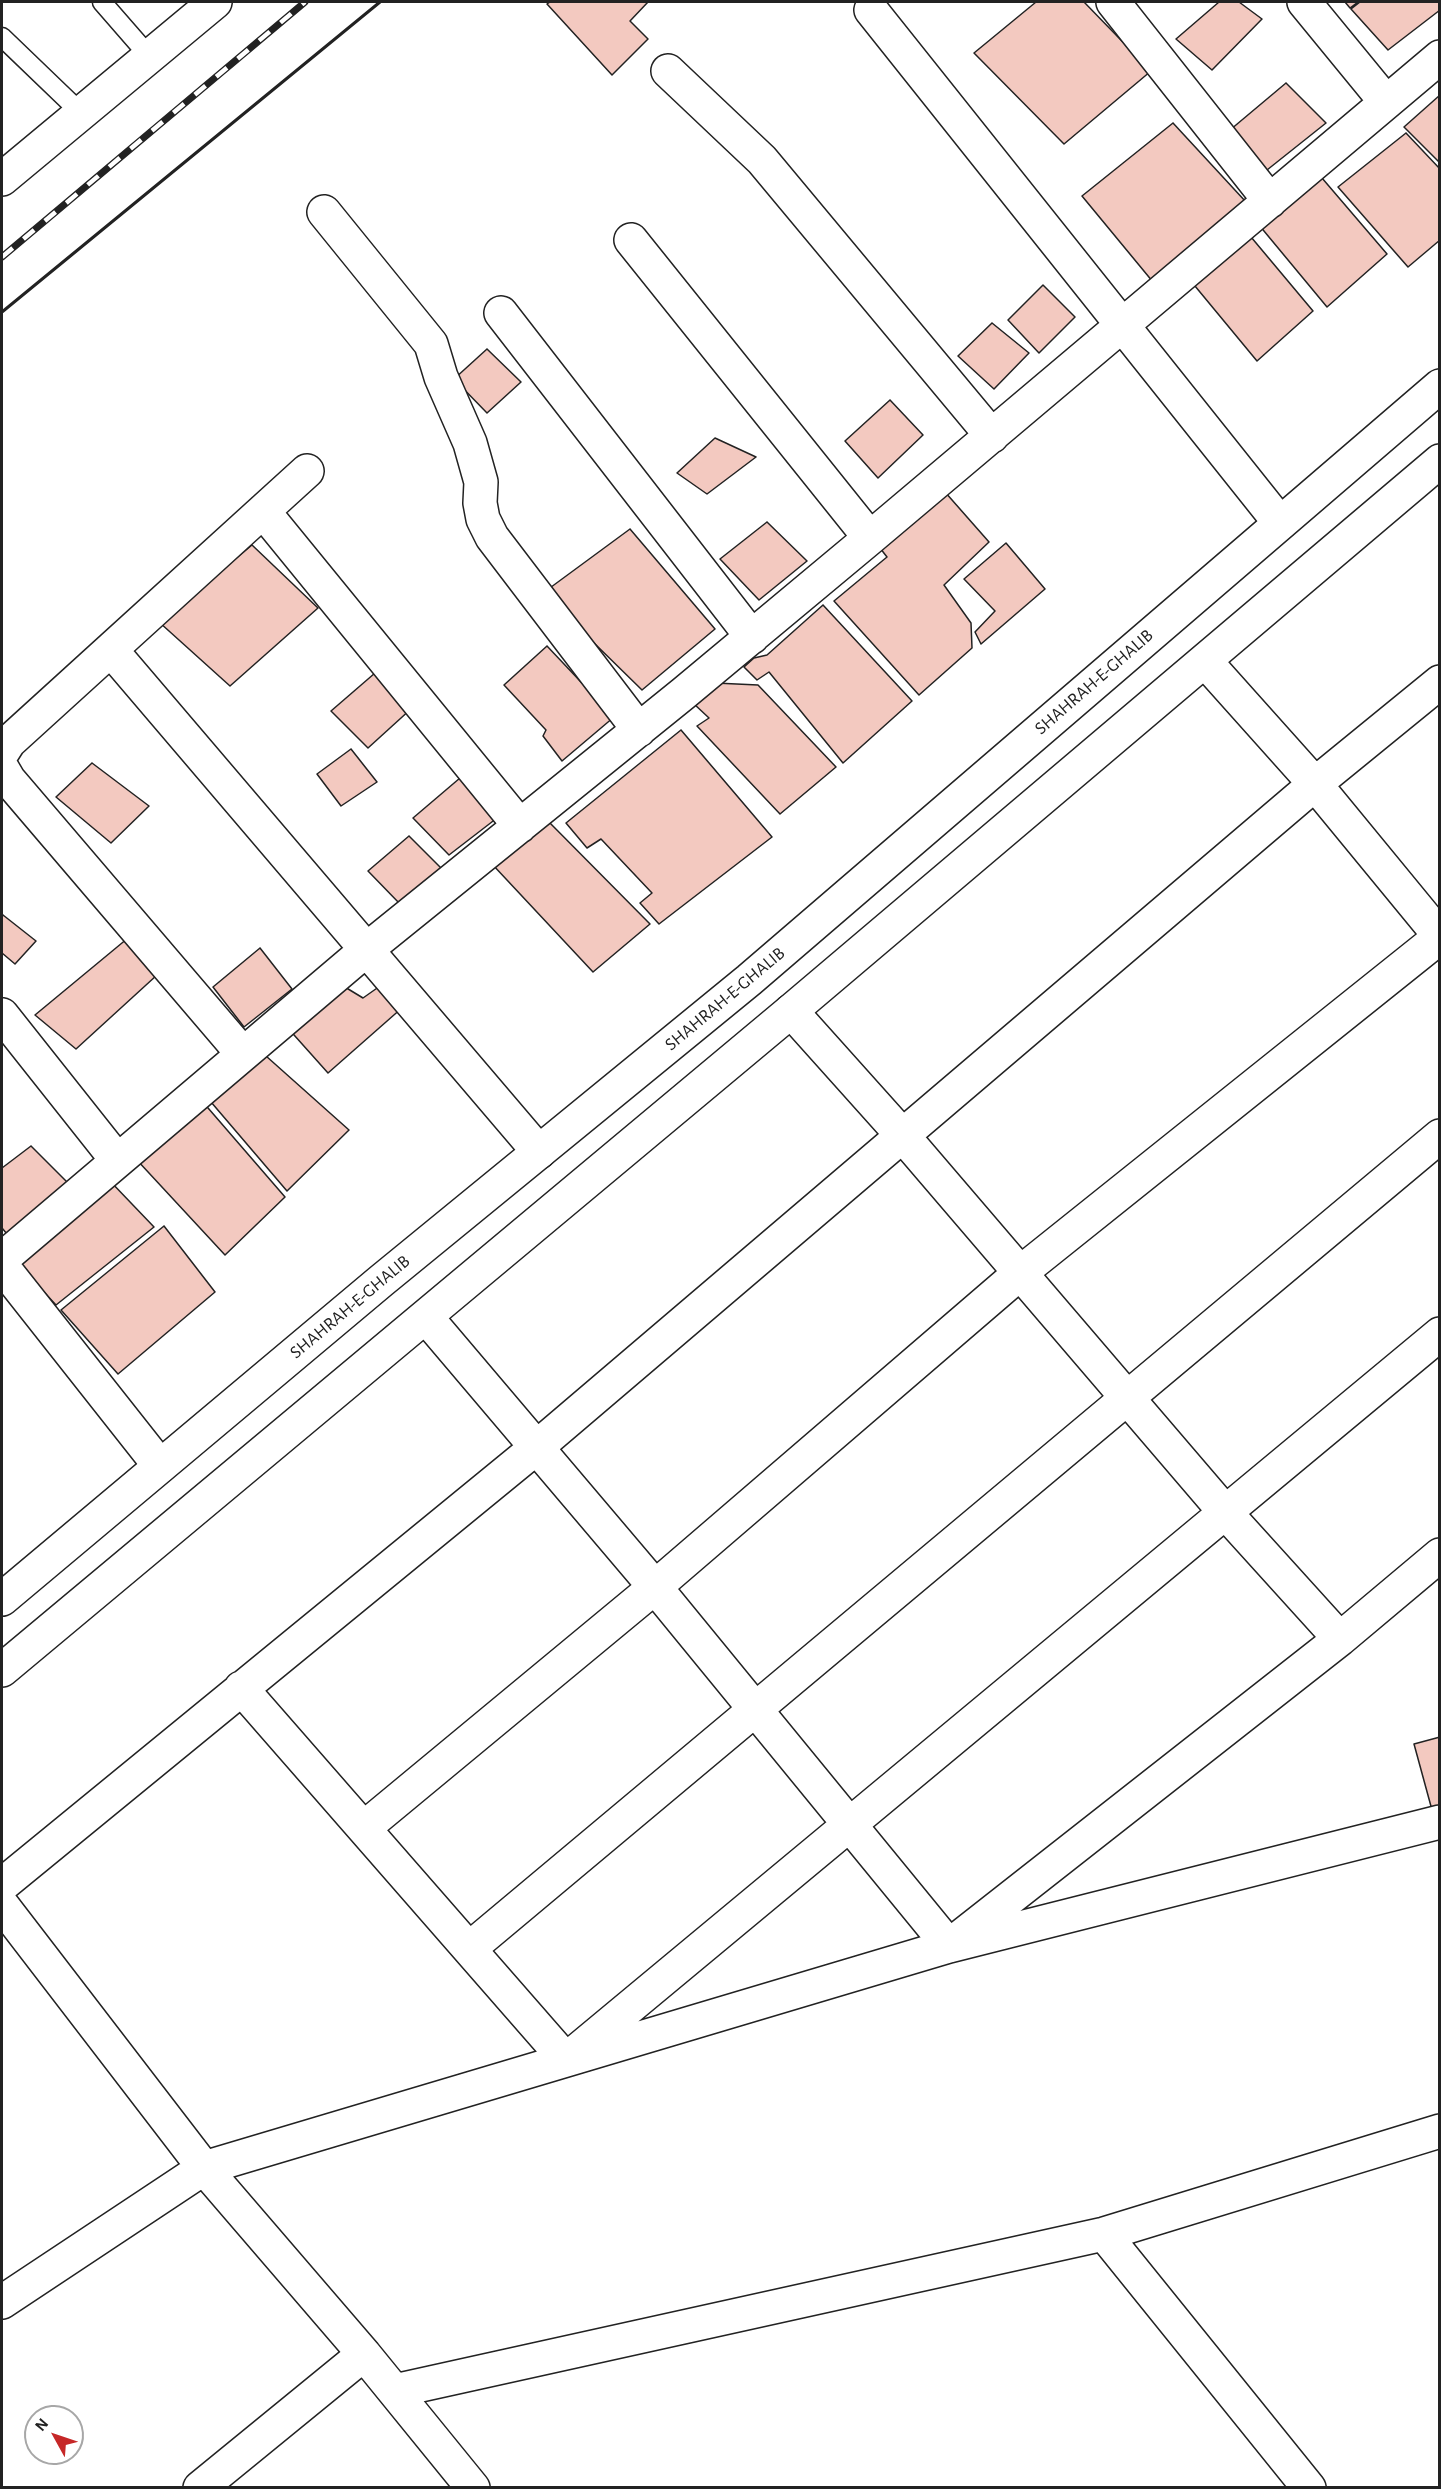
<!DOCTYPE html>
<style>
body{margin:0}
#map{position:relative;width:1441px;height:2489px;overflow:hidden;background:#fff;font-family:"Alegreya Sans",sans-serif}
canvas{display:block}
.frame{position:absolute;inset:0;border:3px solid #222;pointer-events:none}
.north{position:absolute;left:24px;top:2405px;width:60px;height:60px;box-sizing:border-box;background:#fff;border:2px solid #a7a7a7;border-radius:50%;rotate:310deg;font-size:16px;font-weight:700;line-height:24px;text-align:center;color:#222}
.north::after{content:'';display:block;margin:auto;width:21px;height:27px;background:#c62828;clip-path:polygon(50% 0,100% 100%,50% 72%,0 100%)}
</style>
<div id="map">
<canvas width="1441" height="2489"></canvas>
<div class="frame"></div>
<div class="north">N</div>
</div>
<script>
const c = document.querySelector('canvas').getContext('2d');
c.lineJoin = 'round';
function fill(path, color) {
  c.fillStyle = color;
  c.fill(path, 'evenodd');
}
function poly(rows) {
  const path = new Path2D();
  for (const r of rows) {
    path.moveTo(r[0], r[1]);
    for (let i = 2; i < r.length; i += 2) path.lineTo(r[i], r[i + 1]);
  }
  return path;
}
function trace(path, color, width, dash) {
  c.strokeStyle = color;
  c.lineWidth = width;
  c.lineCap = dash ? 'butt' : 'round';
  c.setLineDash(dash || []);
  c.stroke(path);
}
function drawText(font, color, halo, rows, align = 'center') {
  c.font = font + ' "Alegreya Sans",sans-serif';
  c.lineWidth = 4.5;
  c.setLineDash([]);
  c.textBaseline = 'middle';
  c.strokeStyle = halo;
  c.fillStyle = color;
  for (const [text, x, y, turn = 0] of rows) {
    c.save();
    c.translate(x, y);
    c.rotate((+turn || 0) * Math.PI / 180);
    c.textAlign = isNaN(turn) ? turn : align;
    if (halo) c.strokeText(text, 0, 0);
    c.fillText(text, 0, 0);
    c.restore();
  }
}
const building = poly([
 [550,2,648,2,630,21,648,39,612,75,547,4,550,2],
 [1036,2,1084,2,1151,71,1064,144,974,53,1036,2],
 [1219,2,1239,2,1262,19,1212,70,1176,39,1219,2],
 [1345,2,1358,2,1350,8,1345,2],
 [1360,2,1440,2,1440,10,1388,50,1351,9,1360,2],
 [1286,83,1326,123,1267,170,1230,130,1286,83],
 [1440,95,1440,163,1404,127,1440,95],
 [1173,123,1246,202,1153,282,1082,196,1173,123],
 [1406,133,1440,169,1440,240,1408,267,1338,187,1406,133],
 [1316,171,1387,254,1327,307,1259,225,1316,171],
 [1246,231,1313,311,1257,361,1190,280,1246,231],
 [1043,285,1075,317,1039,353,1008,320,1043,285],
 [992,323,1029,353,994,389,958,356,992,323],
 [487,349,521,382,487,413,454,379,487,349],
 [890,400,923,435,878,478,845,441,890,400],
 [715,438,756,457,707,494,677,473,715,438],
 [945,492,989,542,944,585,971,623,972,648,919,695,834,601,887,557,880,548,945,492],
 [767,522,807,561,759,600,720,559,767,522],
 [630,529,715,629,642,690,543,593,630,529],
 [1006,543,1045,589,981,644,975,632,995,611,964,579,1006,543],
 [252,545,318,608,230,686,159,622,252,545],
 [823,605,912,701,843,763,769,672,757,680,744,667,754,658,767,655,823,605],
 [547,646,614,717,562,761,543,736,546,730,504,685,547,646],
 [375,673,412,708,368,748,331,711,375,673],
 [715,683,758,685,836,767,780,814,697,726,709,718,693,703,715,683],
 [681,730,772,837,659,924,640,903,652,893,601,839,587,848,566,823,681,730],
 [351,749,377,782,341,806,317,774,351,749],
 [92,763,149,806,111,843,56,797,92,763],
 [460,778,497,818,449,855,413,818,460,778],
 [546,819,650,924,593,972,492,864,546,819],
 [409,836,442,869,400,904,368,871,409,836],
 [3,915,36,941,15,964,2,953,2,917,3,915],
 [128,938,157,975,76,1049,35,1015,128,938],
 [260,948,292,989,244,1027,213,987,260,948],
 [335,981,363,998,380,986,403,1007,328,1073,286,1026,335,981],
 [266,1056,349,1130,287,1191,211,1102,266,1056],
 [202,1101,285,1197,225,1255,136,1159,202,1101],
 [31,1146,68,1183,7,1234,2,1228,2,1168,31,1146],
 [109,1180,154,1227,56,1305,17,1263,109,1180],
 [164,1226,215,1292,118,1374,61,1310,164,1226],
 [1440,1737,1440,1808,1432,1810,1414,1744,1440,1737]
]);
fill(building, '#f3c9c0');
trace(building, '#222', 1.5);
const service = poly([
 [102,2,149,56],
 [2,37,81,113]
]);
const minor = poly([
 [1113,2,1270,201],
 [1304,2,1386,102],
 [871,10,1280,523],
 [668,71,762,160,992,436],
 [2,179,215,2],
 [324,212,431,344,441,377,470,443,481,482,480,503,483,519,492,537,639,730],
 [631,240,870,538],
 [501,313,752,637],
 [263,511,520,826],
 [111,650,539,1152],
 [1205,661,1315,784,1440,936],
 [2,753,9,742,307,471],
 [2,768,9,780,243,1054],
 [791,1011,903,1136,1225,1512,1340,1639],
 [2,1015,117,1160],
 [2,1259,366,950,684,693,870,538,1440,57],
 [2,1266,160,1466],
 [426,1317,655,1587,949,1946,1340,1639,1440,1555],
 [241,1688,566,2060,1440,1334],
 [364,1828,655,1587,1020,1273,1440,937],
 [2,1885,537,1447,1315,784,1440,682],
 [2,1905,204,2168,364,2354,473,2488],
 [469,1949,1440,1136],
 [1104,2234,1309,2488],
 [2,2302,204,2168,949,1946,1440,1822],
 [394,2391,1104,2234,1440,2131],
 [200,2488,364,2354]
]);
const secondary = poly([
 [2,1599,381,1281,749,980,1440,386],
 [2,1670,791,1011,1440,461]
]);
trace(service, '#222', 21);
trace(minor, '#222', 36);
trace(secondary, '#222', 36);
trace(service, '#fff', 18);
trace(minor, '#fff', 33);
trace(secondary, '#fff', 33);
const rail = poly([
 [2,257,305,2]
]);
trace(rail, '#222', 7);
trace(rail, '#fff', 4.5, [14]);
trace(poly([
 [2,312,380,2]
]), '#222', 3);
drawText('18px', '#222', '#fff', [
 ["SHAHRAH-E-GHALIB",1094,682,-41],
 ["SHAHRAH-E-GHALIB",725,999,-40],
 ["SHAHRAH-E-GHALIB",350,1307,-40]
]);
</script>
